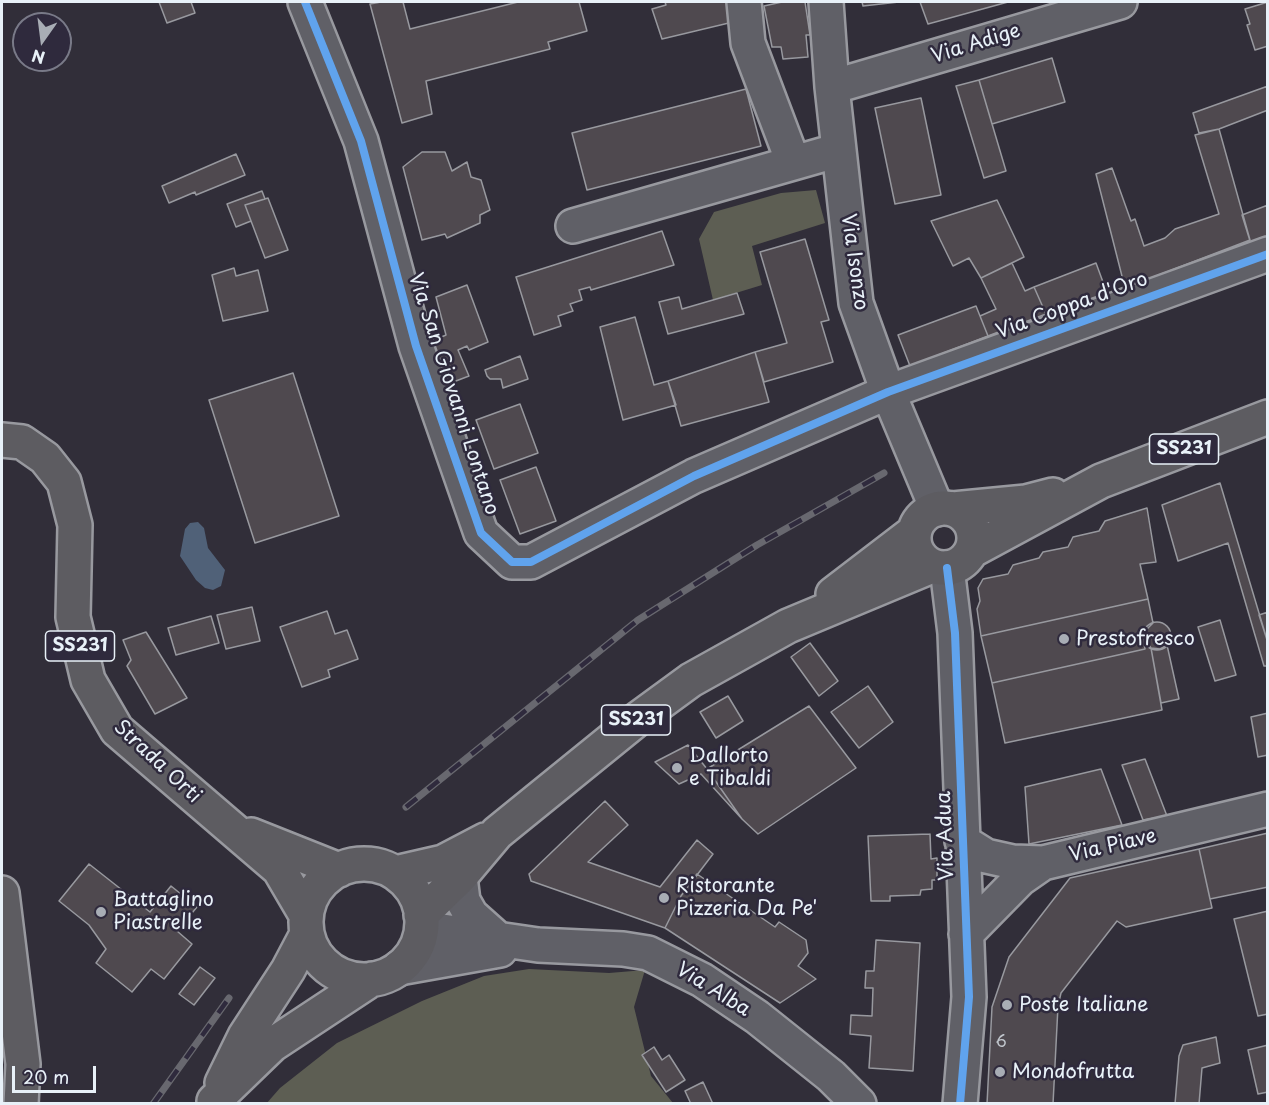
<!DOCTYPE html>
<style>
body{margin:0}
#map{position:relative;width:1269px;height:1105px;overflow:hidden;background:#312e39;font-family:"Playpen Sans",sans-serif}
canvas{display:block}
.frame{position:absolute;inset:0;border:3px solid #e8f1f8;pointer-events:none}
.north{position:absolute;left:12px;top:12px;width:60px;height:60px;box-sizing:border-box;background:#2f2a3d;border:2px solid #797a88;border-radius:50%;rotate:194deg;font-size:16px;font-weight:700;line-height:24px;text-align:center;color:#e8f1f8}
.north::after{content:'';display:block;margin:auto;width:21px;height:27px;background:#a8adb5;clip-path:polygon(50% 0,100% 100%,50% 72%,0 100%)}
.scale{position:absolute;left:12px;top:1066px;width:84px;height:27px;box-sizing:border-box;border:3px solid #e8f1f8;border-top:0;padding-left:8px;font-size:18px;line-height:21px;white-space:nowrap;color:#e8f1f8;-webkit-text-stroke:4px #2f2a3d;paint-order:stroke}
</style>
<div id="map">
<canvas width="1269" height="1105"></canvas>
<div class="frame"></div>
<div class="north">N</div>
<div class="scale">20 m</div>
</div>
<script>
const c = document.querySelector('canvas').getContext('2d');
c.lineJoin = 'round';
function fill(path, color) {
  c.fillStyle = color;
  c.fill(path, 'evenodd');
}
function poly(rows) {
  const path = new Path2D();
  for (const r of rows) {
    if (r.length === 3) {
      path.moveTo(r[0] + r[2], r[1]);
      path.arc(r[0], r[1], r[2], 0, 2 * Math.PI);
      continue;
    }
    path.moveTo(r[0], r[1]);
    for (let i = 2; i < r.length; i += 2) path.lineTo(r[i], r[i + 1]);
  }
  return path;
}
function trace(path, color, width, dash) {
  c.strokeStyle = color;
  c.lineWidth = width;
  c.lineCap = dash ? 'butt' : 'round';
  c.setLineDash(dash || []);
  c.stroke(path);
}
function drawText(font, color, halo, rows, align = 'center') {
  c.font = font + ' "Playpen Sans",sans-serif';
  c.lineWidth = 5;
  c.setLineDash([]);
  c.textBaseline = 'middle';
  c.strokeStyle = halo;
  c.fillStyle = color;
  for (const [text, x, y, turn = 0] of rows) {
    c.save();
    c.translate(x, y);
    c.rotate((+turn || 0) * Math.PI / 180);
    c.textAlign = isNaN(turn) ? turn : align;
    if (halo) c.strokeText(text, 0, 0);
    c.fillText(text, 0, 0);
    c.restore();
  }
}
fill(poly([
 [816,190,825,223,752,246,762,285,713,300,699,239,714,212,781,193],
 [529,969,609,973,645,970,634,1007,651,1076,673,1103,266,1104,280,1088,337,1043,422,1001,484,976]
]), '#5d5e53');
fill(poly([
 [198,522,204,528,208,548,225,570,221,586,213,590,205,588,196,580,180,556,185,529,190,523]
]), '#506178');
const building = poly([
 [159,2,191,2,195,13,167,23,159,2],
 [381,2,403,2,410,29,518,2,579,2,587,31,548,42,550,49,426,81,432,114,402,123,370,4,381,2],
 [665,2,727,2,733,22,662,39,652,9,666,5,665,2],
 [782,2,805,2,810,35,806,35,808,57,783,59,781,47,772,47,764,6,782,2],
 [862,2,899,2,863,6,862,2],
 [920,2,1008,2,928,24,920,2],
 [1268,2,1268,46,1255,50,1247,25,1250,24,1245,9,1268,2],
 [1052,58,1065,102,992,124,979,80,1052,58],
 [979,80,1006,171,984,178,956,86,979,80],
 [1268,86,1268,110,1219,129,1199,133,1193,113,1268,86],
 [746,89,761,146,587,190,572,133,746,89],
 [921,98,941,195,895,204,875,108,921,98],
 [1219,129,1250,240,1125,288,1096,174,1112,168,1131,221,1135,219,1144,246,1165,238,1175,229,1219,214,1195,135,1219,129],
 [422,152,445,152,452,171,467,162,471,177,481,180,490,210,480,215,480,223,447,238,445,234,422,240,403,167,422,152],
 [236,154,245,175,196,195,195,192,169,203,162,186,236,154],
 [262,191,265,199,245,205,251,221,236,227,227,204,262,191],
 [268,198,288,250,265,258,245,205,268,198],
 [997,200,1024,257,981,278,969,258,953,266,931,221,997,200],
 [1268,205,1268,237,1251,244,1242,215,1268,205],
 [662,231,674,265,591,290,590,287,579,290,582,300,570,304,573,311,558,316,561,326,534,335,516,277,662,231],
 [805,239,829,320,821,322,833,362,764,382,755,352,787,343,760,252,805,239],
 [1012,263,1025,291,1034,287,1046,314,988,336,980,316,996,309,981,278,1012,263],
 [1096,263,1107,293,1046,314,1034,287,1096,263],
 [234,268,236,276,258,270,268,311,223,321,212,275,234,268],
 [467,285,488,342,469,350,467,346,458,350,469,376,448,384,430,342,446,335,436,297,467,285],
 [737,293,744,314,668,334,659,302,679,297,682,309,737,293],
 [976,306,988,336,910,366,898,335,976,306],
 [635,317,654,385,668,381,676,405,623,420,600,327,635,317],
 [755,352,769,402,681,426,668,381,755,352],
 [520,356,528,379,503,388,501,379,490,379,487,376,485,370,520,356],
 [293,373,339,516,255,543,209,400,293,373],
 [520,404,538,453,494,469,476,420,520,404],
 [536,467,556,521,520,534,500,480,536,467],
 [1220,483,1268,643,1268,666,1264,666,1228,543,1178,561,1162,505,1220,483],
 [1147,508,1156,562,1140,564,1148,599,981,636,977,609,980,601,978,588,983,579,1008,574,1013,565,1039,558,1043,552,1068,547,1073,537,1099,531,1105,521,1147,508],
 [1148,599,1153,623,1144,632,1145,649,992,683,981,636,1148,599],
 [252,607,260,641,226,649,217,615,252,607],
 [327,611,335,634,347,630,358,659,328,670,330,677,302,687,280,627,327,611],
 [1268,612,1268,643,1259,615,1268,612],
 [211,616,219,643,176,655,168,628,211,616],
 [1220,620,1236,675,1215,681,1198,627,1220,620],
 [1157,636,14],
 [146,632,187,698,155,714,127,666,131,660,123,640,146,632],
 [1143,637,1151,648,1162,710,1005,743,992,683,1145,649,1143,637],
 [810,643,838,681,819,696,791,657,810,643],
 [1167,645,1179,699,1161,703,1151,648,1160,649,1167,645],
 [868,686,893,722,859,748,831,712,868,686],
 [728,696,743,721,716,738,700,712,728,696],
 [809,706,856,768,758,834,742,819,707,769,809,706],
 [1268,713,1268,755,1258,757,1251,717,1268,713],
 [688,745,707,769,742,819,701,774,679,784,655,762,688,745],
 [1145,759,1167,816,1143,820,1122,765,1145,759],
 [1101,769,1122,825,1029,844,1025,787,1101,769],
 [605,801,628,825,588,862,660,887,697,840,713,854,681,896,665,928,531,881,529,874,605,801],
 [1268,833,1268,887,1210,899,1199,849,1268,833],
 [930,834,931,859,937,858,937,880,932,880,932,889,921,890,920,895,890,896,890,901,871,901,868,836,930,834],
 [1199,849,1212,908,1126,927,1117,921,1061,993,1058,1006,1053,1104,987,1104,992,1007,1009,957,1070,878,1199,849],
 [89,864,150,912,171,886,197,907,177,931,192,944,164,979,151,969,132,992,96,963,106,949,89,925,59,901,89,864],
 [697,874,775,927,779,922,806,940,808,953,798,966,816,979,780,1003,665,928,681,896,697,874],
 [1268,911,1268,1014,1258,1016,1234,919,1268,911],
 [876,940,920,943,913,1071,869,1068,871,1036,850,1034,851,1015,872,1016,873,988,865,988,866,971,874,971,876,940],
 [200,967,215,978,194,1005,179,994,200,967],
 [1216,1037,1220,1063,1202,1068,1199,1104,1175,1104,1179,1056,1183,1045,1216,1037],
 [1268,1045,1268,1092,1258,1094,1248,1050,1268,1045],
 [654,1047,662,1060,669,1055,685,1080,666,1092,642,1055,654,1047],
 [703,1082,713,1104,691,1104,685,1091,703,1082]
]);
fill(building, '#4f494f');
trace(building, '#98999f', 1.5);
const minor = poly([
 [305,2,361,141,416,346,481,533,512,562,531,562,694,476,888,392,1268,254],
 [744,2,748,43,793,162],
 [826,2,832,87,856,303,888,392,937,509],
 [832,87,1120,2],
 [573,226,839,150],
 [947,568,955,633,969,997,960,1104],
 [962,841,986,856,1013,862,1043,863,1268,809],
 [460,877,463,901,471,915,499,940],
 [422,928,538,945,623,949,648,953,702,980,757,1017,831,1076,859,1104],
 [966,934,1020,879,1043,863],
 [399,968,500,950]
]);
const major = poly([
 [2,440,22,442,45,458,64,482,75,525,73,617,88,680,117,730,279,869,306,915],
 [944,538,30],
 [953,509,1026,502,1053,495],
 [973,550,1101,481,1268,417],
 [833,594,914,532],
 [251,835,339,870],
 [364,922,58],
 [395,873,443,862,485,840],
 [2,893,23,1064,21,1104],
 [421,915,460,877,497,833,635,721,691,680,788,626,932,566],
 [222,1083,245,1036,288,970,307,934],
 [214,1101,272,1045,372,979]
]);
trace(minor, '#98999f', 38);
trace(major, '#98999f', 38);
trace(minor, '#606067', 33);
trace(major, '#5d5c61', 33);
const rail = poly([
 [406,807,638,620,757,545,884,473],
 [153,1104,229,998]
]);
trace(rail, '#68686f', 7);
trace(rail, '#2f2a3d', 4.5, [14]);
trace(poly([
 [305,2,361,141,416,346,481,533,512,562,531,562,694,476,888,392,1268,254],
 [947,568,955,633,969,997,960,1104]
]), '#60a3ed', 8);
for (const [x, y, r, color] of [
 [1064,639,6,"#a8adb5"],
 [677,768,6,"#a8adb5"],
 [664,898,6,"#a8adb5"],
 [101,912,6,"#a8adb5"],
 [1007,1005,6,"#a8adb5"],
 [1000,1072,6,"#a8adb5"]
]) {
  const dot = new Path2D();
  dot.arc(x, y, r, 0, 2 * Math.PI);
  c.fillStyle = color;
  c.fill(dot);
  trace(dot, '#2f2a3d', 2);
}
drawText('16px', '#c2c7ce', null, [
 ["6",1001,1043]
]);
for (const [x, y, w] of [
 [1184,449,69],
 [80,646,69],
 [636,720,69]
]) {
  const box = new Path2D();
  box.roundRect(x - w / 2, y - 15, w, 30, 4.5);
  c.fillStyle = '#2f2a3d';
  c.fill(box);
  trace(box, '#e8f1f8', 1.5);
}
drawText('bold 18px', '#e8f1f8', null, [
 ["SS231",1184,449],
 ["SS231",80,646],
 ["SS231",636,720]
]);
drawText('20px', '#e8f1f8', '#2f2a3d', [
 ["Via Adige",976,44,-17],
 ["Via Isonzo",854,262,82],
 ["Via Coppa d'Oro",1072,306,-20],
 ["Via San Giovanni Lontano",453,394,72],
 ["Strada Orti",157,762,43],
 ["Via Adua",946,836,-92],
 ["Via Piave",1113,846,-13],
 ["Via Alba",713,990,32]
]);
drawText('20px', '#e8f1f8', '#2f2a3d', [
 ["Prestofresco",1076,639],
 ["Dallorto",689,756],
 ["e Tibaldi",689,779],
 ["Ristorante",676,886],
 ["Pizzeria Da Pe'",676,909],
 ["Battaglino",113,900],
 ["Piastrelle",113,923],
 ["Poste Italiane",1019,1005],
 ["Mondofrutta",1012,1072]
], 'left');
</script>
